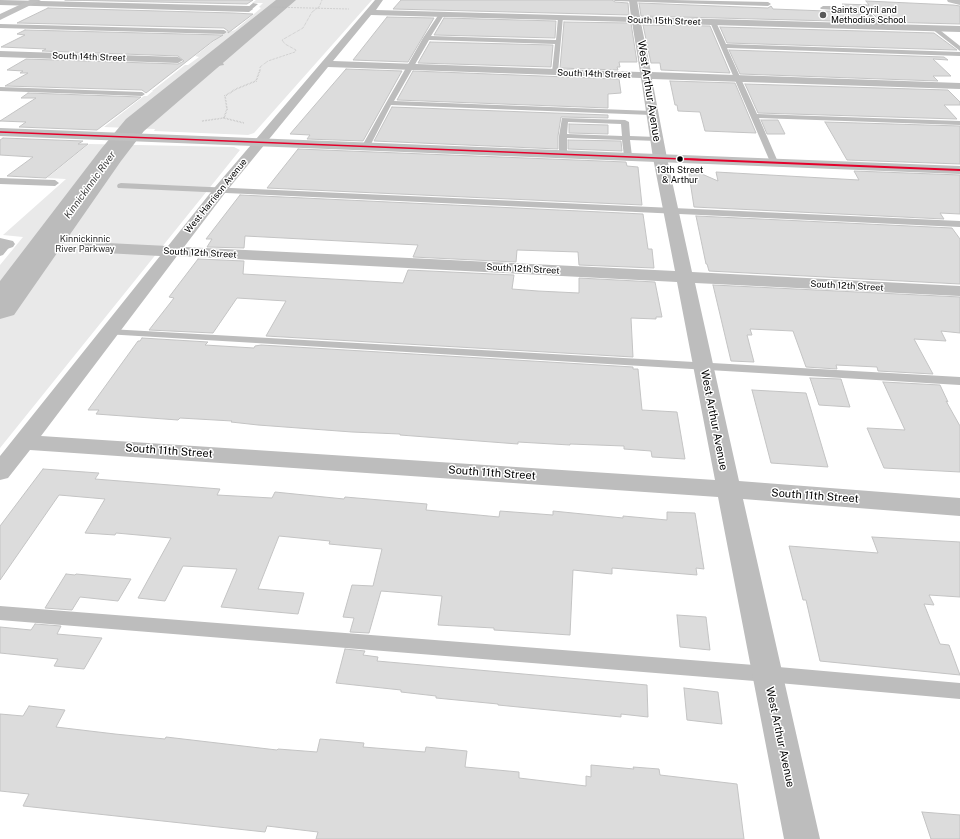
<!DOCTYPE html>
<style>
body{margin:0}
canvas{display:block;background:#fff}
</style>
<canvas width="960" height="839"></canvas>
<script>
const c = document.querySelector('canvas').getContext('2d');
c.lineJoin = 'round';
function fill(path, color) {
  c.fillStyle = color;
  c.fill(path, 'evenodd');
}
function poly(rows) {
  const path = new Path2D();
  for (const r of rows) {
    path.moveTo(r[0], r[1]);
    for (let i = 2; i < r.length; i += 2) path.lineTo(r[i], r[i + 1]);
  }
  return path;
}
function trace(path, color, width, dash) {
  c.strokeStyle = color;
  c.lineWidth = width;
  c.lineCap = dash ? 'butt' : 'round';
  c.setLineDash(dash || []);
  c.stroke(path);
}
function drawText(font, color, halo, rows, align = 'center') {
  c.font = font + ' "Public Sans",sans-serif';
  c.lineWidth = 3;
  c.setLineDash([]);
  c.textBaseline = 'middle';
  c.strokeStyle = halo;
  c.fillStyle = color;
  for (const [text, x, y, turn = 0] of rows) {
    c.save();
    c.translate(x, y);
    c.rotate((+turn || 0) * Math.PI / 180);
    c.textAlign = isNaN(turn) ? turn : align;
    if (halo) c.strokeText(text, 0, 0);
    c.fillText(text, 0, 0);
    c.restore();
  }
}
fill(poly([
 [256,0,372,0,254,133,248,135,154,131,155,129,104,127,144,96,147,96,153,91,152,91,185,65,188,65,199,57,195,56,223,34,235,30,261,8,259,7,263,3,252,3],
 [89,144,234,147,240,150,0,448,0,265,23,237,3,235,66,179,47,178]
]), '#e9e9e9');
fill(poly([
 [223,63,224,65,205,68,203,67,223,63]
]), '#bbb');
fill(poly([
 [276,0,296,0,144,131,121,161,14,315,0,319,0,281,101,149,126,119,276,0]
]), '#bbb');
const building = poly([
 [65,0,253,0,247,4,65,0],
 [401,0,612,0,615,2,628,3,629,15,393,9,401,0],
 [866,1,953,5,960,6,960,24,881,22,868,9,846,8,842,4,869,5,866,1],
 [639,3,768,8,771,6,773,9,826,11,834,11,841,14,863,14,871,22,641,16,639,3],
 [48,8,234,13,253,14,228,33,228,31,224,28,17,23,48,8],
 [387,17,434,18,408,62,353,60,387,17],
 [444,18,556,21,555,38,434,35,444,18],
 [564,22,631,23,637,62,619,62,620,67,617,67,618,70,560,68,564,22],
 [643,25,710,26,730,73,661,70,660,63,651,63,643,25],
 [720,27,934,33,957,50,727,43,720,27],
 [25,30,223,35,213,41,146,93,142,90,5,86,28,73,20,73,23,71,7,70,26,59,178,64,184,61,178,56,42,51,46,49,1,47,25,35,17,34,25,30],
 [430,42,553,45,551,67,418,63,430,42],
 [729,50,944,57,948,60,933,59,951,76,933,76,938,81,740,74,729,50],
 [346,69,402,71,363,141,307,139,310,135,290,134,346,69],
 [413,71,619,79,621,93,608,94,608,108,397,100,413,71],
 [670,81,735,83,756,133,705,131,700,112,678,111,677,105,675,105,670,81],
 [745,84,948,90,960,102,960,105,944,105,957,119,758,113,745,84],
 [28,93,141,97,97,130,19,127,26,122,0,121,36,98,21,98,28,93],
 [392,107,608,115,608,118,561,117,558,136,558,149,374,141,392,107],
 [761,120,778,120,785,134,767,134,761,120],
 [825,122,960,126,960,164,847,160,825,122],
 [569,124,608,125,608,134,569,133,569,124],
 [3,138,83,141,78,144,88,144,46,178,7,176,33,157,0,155,0,140,3,138],
 [568,140,621,141,622,151,568,149,568,140],
 [298,149,626,162,627,166,638,167,642,205,267,188,298,149],
 [688,168,718,181,716,172,859,180,854,171,960,175,960,214,940,213,944,219,694,207,688,168],
 [240,195,643,214,648,249,652,249,654,268,579,265,578,252,517,250,516,262,413,257,418,245,245,236,244,248,207,247,212,239,206,239,240,195],
 [696,216,952,228,960,239,960,284,709,271,707,264,706,264,696,216],
 [198,259,244,261,243,274,403,283,408,270,514,275,512,289,538,291,579,293,579,278,655,282,662,317,656,317,656,319,631,318,633,357,266,336,286,301,237,298,213,333,149,330,174,298,169,297,198,259],
 [713,285,960,297,960,333,941,331,946,341,914,339,933,374,878,371,877,367,836,365,837,369,806,367,793,331,750,329,752,335,747,335,754,362,731,361,713,285],
 [142,338,208,342,205,345,254,348,255,346,261,345,633,367,633,369,638,369,642,410,677,412,685,459,652,457,651,451,624,449,624,446,570,444,570,445,518,442,518,444,400,435,400,434,352,432,258,425,231,422,232,421,180,418,178,420,96,414,99,410,88,410,138,341,140,341,142,338],
 [810,378,841,379,850,407,819,405,810,378],
 [883,382,940,385,948,402,946,401,960,426,960,472,884,468,867,428,905,430,883,382],
 [752,390,806,393,828,467,771,463,752,390],
 [43,469,99,473,95,479,220,489,217,495,272,498,275,492,344,499,345,497,427,504,426,510,499,517,500,511,553,515,553,511,623,518,623,516,667,520,667,512,695,513,704,569,696,568,697,575,612,568,612,574,573,570,570,635,494,630,494,628,438,625,442,596,381,591,369,633,350,632,354,618,343,617,352,585,373,586,382,549,329,544,330,541,279,536,258,589,304,593,298,614,221,607,237,569,183,566,165,601,138,598,171,538,116,533,115,535,85,533,105,499,59,495,0,580,0,526,43,469],
 [872,537,960,542,960,597,929,595,934,605,924,604,940,644,949,645,960,675,820,661,806,600,803,600,789,546,878,553,872,537],
 [66,574,75,575,76,574,131,579,118,601,80,597,72,610,45,608,66,574],
 [677,615,706,617,710,650,680,647,677,615],
 [35,624,61,626,57,634,102,638,84,669,54,666,58,659,0,653,0,627,31,630,35,624],
 [345,649,365,651,363,655,378,657,377,661,647,685,648,717,621,714,621,717,498,705,498,704,436,698,436,696,401,692,401,690,336,683,345,649],
 [684,688,718,692,722,724,687,720,684,688],
 [29,706,65,710,56,727,115,734,165,739,166,737,277,750,278,749,317,752,320,739,364,743,363,747,425,752,426,747,467,751,465,767,519,772,519,778,586,786,586,776,591,777,591,765,634,769,633,767,659,769,660,775,737,784,744,839,316,839,318,832,267,826,265,832,23,806,29,794,0,791,0,714,23,716,29,706],
 [922,812,960,815,960,839,931,839,922,812]
]);
fill(building, '#dcdcdc');
trace(building, '#c4c4c4', 1);
trace(poly([
 [270,7,349,9],
 [260,71,260,67,268,61,295,52,296,50,285,44,282,40,303,28,312,12,319,7,322,0]
]), '#b8b8b8', 1, [0.5, 1]);
trace(poly([
 [224,118,227,109,225,96,236,89,256,81,260,70],
 [202,121,224,118,244,123]
]), '#b8b8b8', 1.5, [0.5, 1]);
fill(poly([
 [613,0,672,0,768,2,771,4,768,6,615,1,613,0],
 [253,3,258,4,251,10,247,10,247,8,253,3],
 [823,6,835,6,842,9,867,10,884,27,879,28,864,13,841,13,834,10,821,9,820,8,823,6],
 [441,13,444,15,431,36,556,40,558,18,563,17,558,72,555,74,552,72,555,44,429,40,394,101,652,111,656,113,652,115,391,105,370,146,369,148,363,148,362,146,386,103,423,38,439,14,441,13],
 [713,20,716,22,726,44,960,52,960,56,727,48,757,114,960,121,960,125,759,118,778,162,774,164,771,164,710,22,713,20],
 [0,24,224,30,227,32,224,34,0,28,0,24],
 [932,27,936,27,960,46,960,51,932,29,932,27],
 [0,87,142,92,145,94,142,96,0,91,0,87],
 [562,118,625,120,629,122,630,136,656,137,660,139,656,141,630,140,632,156,628,158,624,156,622,140,567,138,567,154,563,156,559,154,559,136,562,118],
 [568,122,621,124,622,136,567,134,568,122],
 [0,178,55,180,59,183,55,186,0,184,0,178],
 [121,183,960,221,960,227,118,188,117,186,118,184,121,183],
 [7,241,12,244,3,255,0,256,0,247,4,242,7,241],
 [109,329,960,377,960,385,105,334,103,332,105,330,109,329],
 [0,606,767,666,960,683,960,699,767,682,0,620,0,606]
]), '#bdbdbd');
fill(poly([
 [0,0,249,6,253,9,249,12,0,5,0,0],
 [375,0,383,0,376,10,631,17,629,0,637,0,640,17,960,26,960,32,641,23,651,72,960,83,960,89,652,79,667,158,692,272,960,286,960,296,695,283,739,481,960,498,960,516,743,499,820,839,784,839,718,497,30,450,8,478,0,480,0,456,160,256,87,252,81,250,79,247,81,244,87,242,168,246,215,187,375,0],
 [371,15,632,22,640,72,333,61,371,15],
 [328,67,641,78,653,158,675,271,184,247,225,193,328,67],
 [177,256,677,282,715,480,41,436,177,256],
 [0,51,178,57,183,60,178,63,0,57,0,51],
 [0,238,13,241,15,244,13,247,7,249,0,248,0,238]
]), '#bdbdbd');
fill(poly([
 [30,0,41,0,0,20,0,14,30,0],
 [947,0,960,0,960,5,948,2,947,0],
 [0,128,960,166,960,174,0,136,0,128]
]), '#c0c0c0');
trace(poly([
 [0,132,708,160]
]), '#e4002b', 1.5);
trace(poly([
 [683,159,960,170]
]), '#e4002b', 2);
for (const [x, y, r, color] of [
 [823,15,4,"#595959"],
 [680,159,3.5,"#000"]
]) {
  const dot = new Path2D();
  dot.arc(x, y, r, 0, 2 * Math.PI);
  c.fillStyle = color;
  c.fill(dot);
  trace(dot, '#fff', 1.5);
}
drawText('9px', '#000', '#fff', [
 ["Saints Cyril and",831,10],
 ["Methodius School",831,20]
], 'left');
drawText('9px', '#000', '#fff', [
 ["South 15th Street",664,21,2],
 ["South 14th Street",89,57,2],
 ["South 14th Street",594,74,2],
 ["West Harrison Avenue",216,196,-51],
 ["South 12th Street",200,253,3],
 ["South 12th Street",523,269,3],
 ["South 12th Street",847,286,3]
]);
drawText('9px', '#000', '#fff', [
 ["13th Street",680,170],
 ["& Arthur",680,180]
]);
drawText('9px', '#2e2e2e', '#fff', [
 ["Kinnickinnic",85,239],
 ["River Parkway",85,249]
]);
drawText('italic 10px', '#3f3f3f', '#fff', [
 ["Kinnickinnic River",90,185,-54]
]);
drawText('11px', '#000', '#fff', [
 ["West Arthur Avenue",649,91,81],
 ["West Arthur Avenue",714,420,79],
 ["South 11th Street",169,451,4],
 ["South 11th Street",492,473,4],
 ["South 11th Street",815,496,4],
 ["West Arthur Avenue",780,737,78]
]);
</script>
